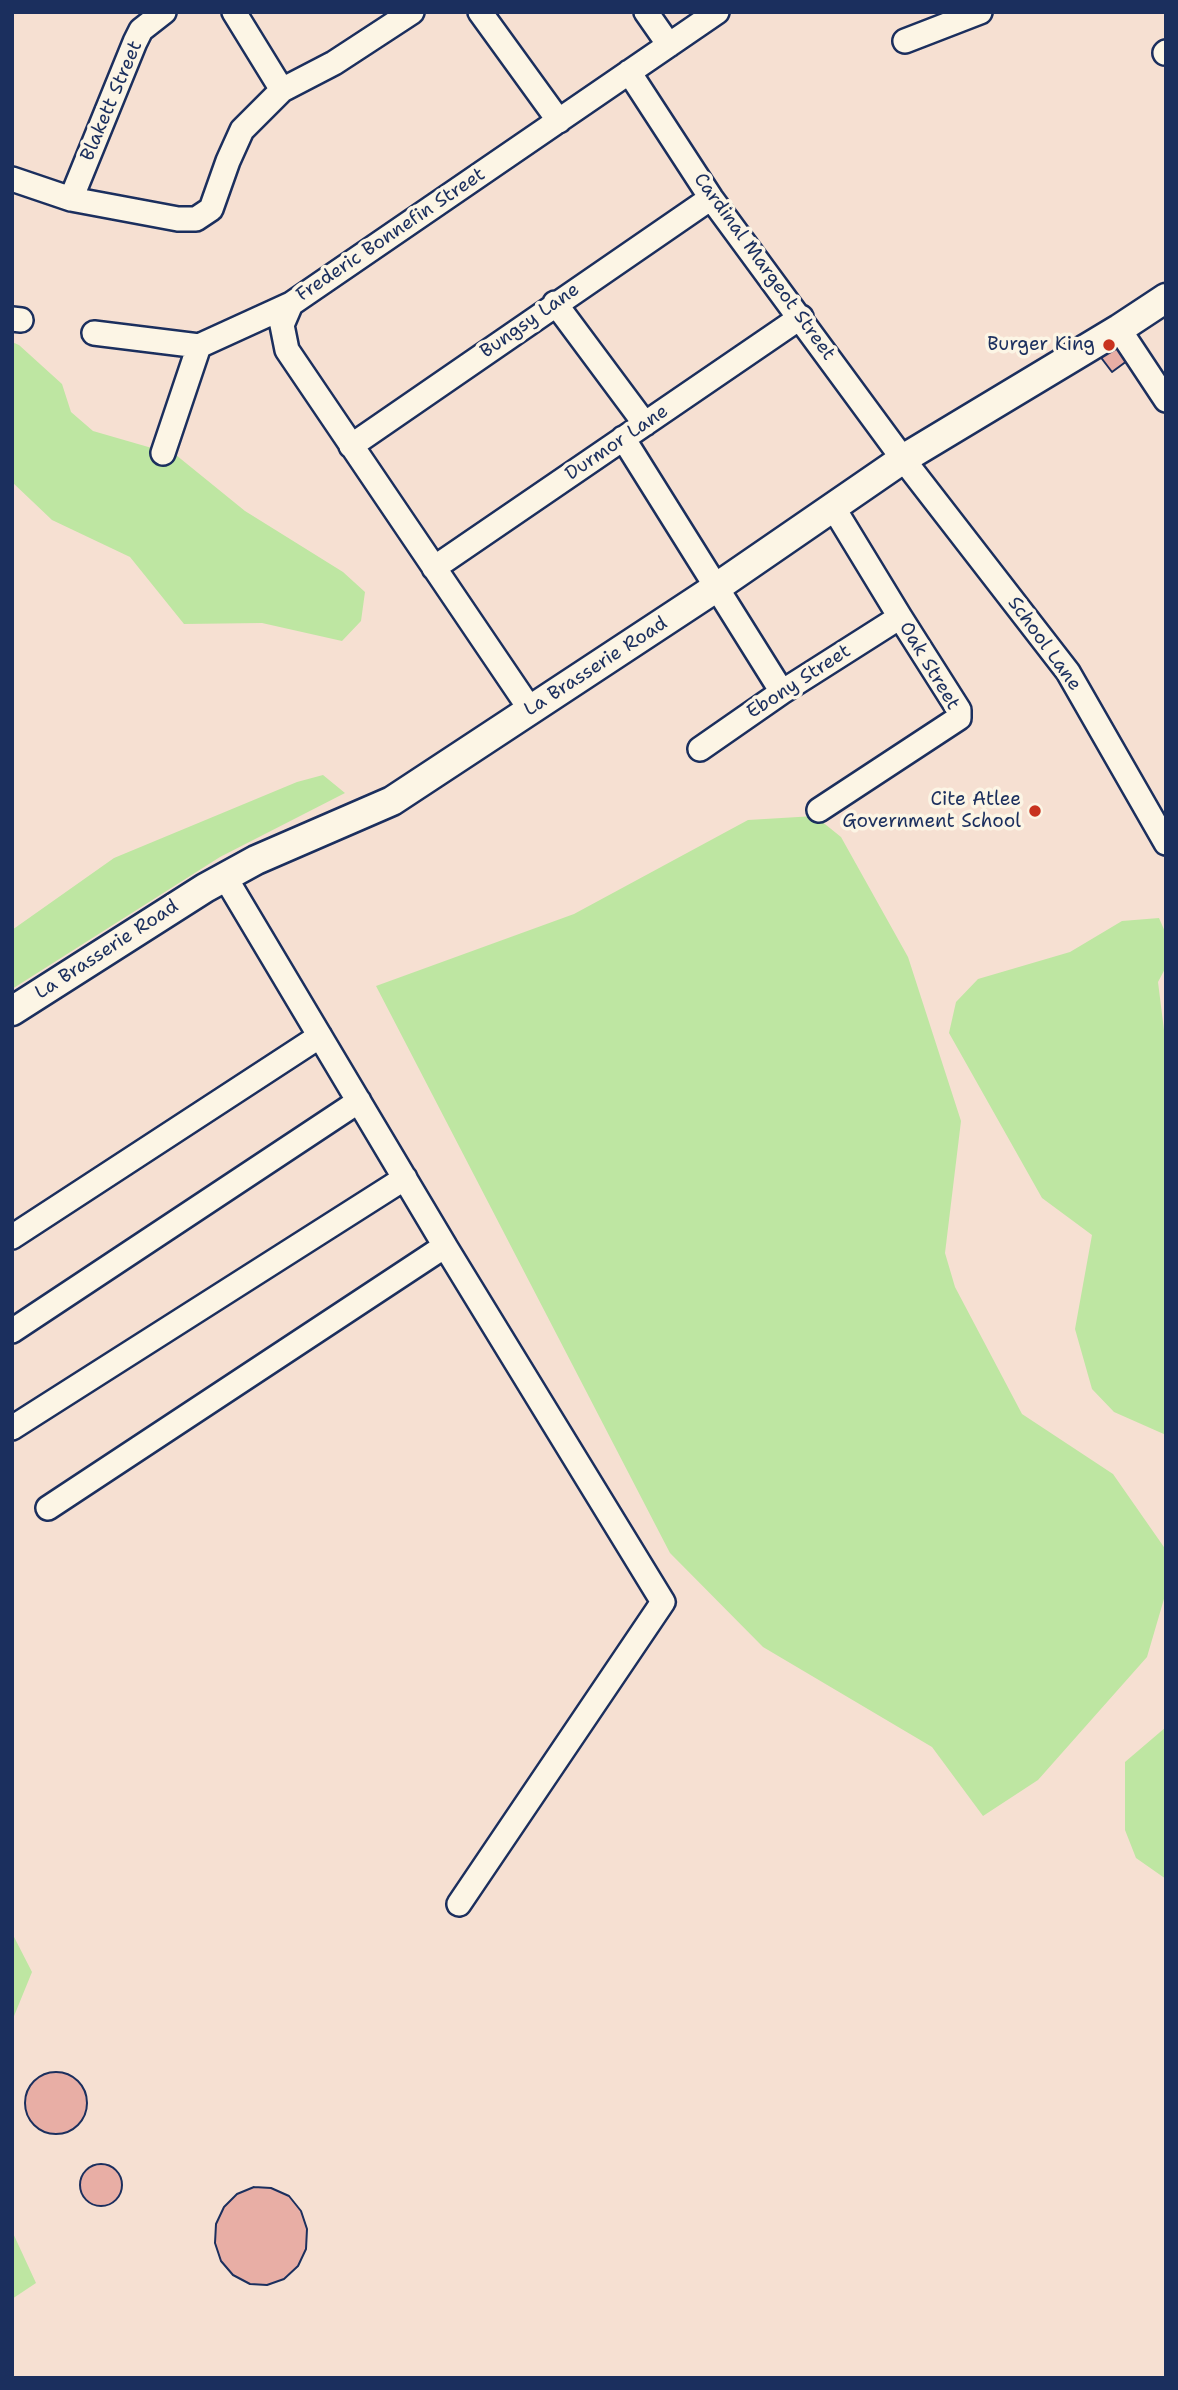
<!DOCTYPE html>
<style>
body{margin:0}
#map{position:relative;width:1178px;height:2390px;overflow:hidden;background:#f6e0d2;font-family:"Shantell Sans",sans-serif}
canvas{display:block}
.frame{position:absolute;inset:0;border:14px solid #1b2f5e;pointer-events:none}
</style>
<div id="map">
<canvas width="1178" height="2390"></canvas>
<div class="frame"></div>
</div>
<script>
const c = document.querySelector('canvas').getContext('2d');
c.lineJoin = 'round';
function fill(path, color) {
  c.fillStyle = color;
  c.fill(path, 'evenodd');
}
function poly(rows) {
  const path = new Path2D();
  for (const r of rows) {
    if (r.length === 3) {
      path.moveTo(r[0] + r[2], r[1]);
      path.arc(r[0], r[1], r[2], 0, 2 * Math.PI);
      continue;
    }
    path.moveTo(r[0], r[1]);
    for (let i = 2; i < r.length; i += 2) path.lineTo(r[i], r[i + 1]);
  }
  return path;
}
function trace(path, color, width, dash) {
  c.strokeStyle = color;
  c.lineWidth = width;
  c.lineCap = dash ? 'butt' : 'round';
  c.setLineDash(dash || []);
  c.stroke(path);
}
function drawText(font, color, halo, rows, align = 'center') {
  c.font = font + ' "Shantell Sans",sans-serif';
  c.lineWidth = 7;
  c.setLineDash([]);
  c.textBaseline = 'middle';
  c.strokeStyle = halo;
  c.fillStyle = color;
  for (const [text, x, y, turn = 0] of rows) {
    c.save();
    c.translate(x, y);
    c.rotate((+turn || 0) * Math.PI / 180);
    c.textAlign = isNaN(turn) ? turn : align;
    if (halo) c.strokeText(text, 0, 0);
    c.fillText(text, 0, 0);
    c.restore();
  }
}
fill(poly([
 [12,342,19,345,62,384,71,412,93,431,176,455,245,511,343,572,365,592,361,621,342,641,262,623,184,624,130,557,52,520,12,482],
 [323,775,345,793,220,857,12,989,12,930,114,858,297,782],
 [815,816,841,837,908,957,961,1121,945,1253,955,1287,1022,1414,1113,1474,1166,1550,1166,1592,1147,1657,1038,1780,983,1816,932,1747,763,1647,670,1553,376,986,574,914,748,820],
 [1159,918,1166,934,1166,967,1158,982,1166,1046,1166,1435,1114,1412,1092,1389,1075,1329,1092,1235,1042,1198,949,1033,956,1002,978,979,1070,952,1122,921],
 [1166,1727,1166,1879,1136,1858,1125,1830,1125,1762],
 [12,1933,32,1972,12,2021],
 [12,2231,36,2283,12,2299]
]), '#bee6a2');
const building = poly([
 [1113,333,1131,358,1112,372,1093,347,1113,333],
 [56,2103,31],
 [101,2185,21],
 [254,2187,271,2188,289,2196,301,2211,307,2229,306,2249,298,2266,284,2279,267,2285,250,2284,233,2275,221,2261,215,2243,216,2224,224,2207,237,2194,254,2187]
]);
fill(building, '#e8aea5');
trace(building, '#1b2f5e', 2);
const minor = poly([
 [234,12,282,90],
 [480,12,559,121],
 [646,12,669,45],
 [905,41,980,12],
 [1165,53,1166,52],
 [629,72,711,198,903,459,1068,672,1166,843],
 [12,179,71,199,178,219,196,219,211,209,228,161,242,130,282,90,334,63,412,12],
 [71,199,135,42,141,30,164,12],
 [555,303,645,424],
 [12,319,21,320],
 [1119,329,1166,400],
 [94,333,199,346],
 [623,438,782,692],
 [351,446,711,198],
 [163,453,199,346,291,304],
 [434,568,801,317],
 [530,709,287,350,282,325,291,304,717,12],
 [700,749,782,692,900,617],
 [819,810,959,718,959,710,900,617,833,507],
 [12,1237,320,1036],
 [445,1246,663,1602,459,1904],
 [12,1331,359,1101],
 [12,1428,405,1178],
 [48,1508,445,1246,225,877]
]);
const major = poly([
 [12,1011,205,888,256,860,392,801,717,587,903,459,1119,329,1166,298]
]);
trace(minor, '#1b2f5e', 28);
trace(major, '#1b2f5e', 33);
trace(minor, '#fcf5e5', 23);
trace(major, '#fcf5e5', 28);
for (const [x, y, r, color] of [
 [1109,345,7,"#c8321e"],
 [1035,811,7,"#c8321e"]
]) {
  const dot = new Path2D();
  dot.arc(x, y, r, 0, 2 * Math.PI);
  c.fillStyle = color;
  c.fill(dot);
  trace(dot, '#fcf5e5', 2.5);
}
drawText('19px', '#1b2f5e', '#fcf5e5', [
 ["Blakett Street",112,101,-67],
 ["Frederic Bonnefin Street",391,235,-34],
 ["Cardinal Margeot Street",764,267,54],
 ["Bungsy Lane",530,321,-35],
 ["Durmor Lane",617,443,-34],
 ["School Lane",1044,644,54],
 ["Oak Street",929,666,59],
 ["La Brasserie Road",596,667,-33],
 ["Ebony Street",799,682,-33],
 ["La Brasserie Road",107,950,-33]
]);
drawText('19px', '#1b2f5e', '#fcf5e5', [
 ["Burger King",1095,345],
 ["Cite Atlee",1021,800],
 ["Government School",1021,822]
], 'right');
</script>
